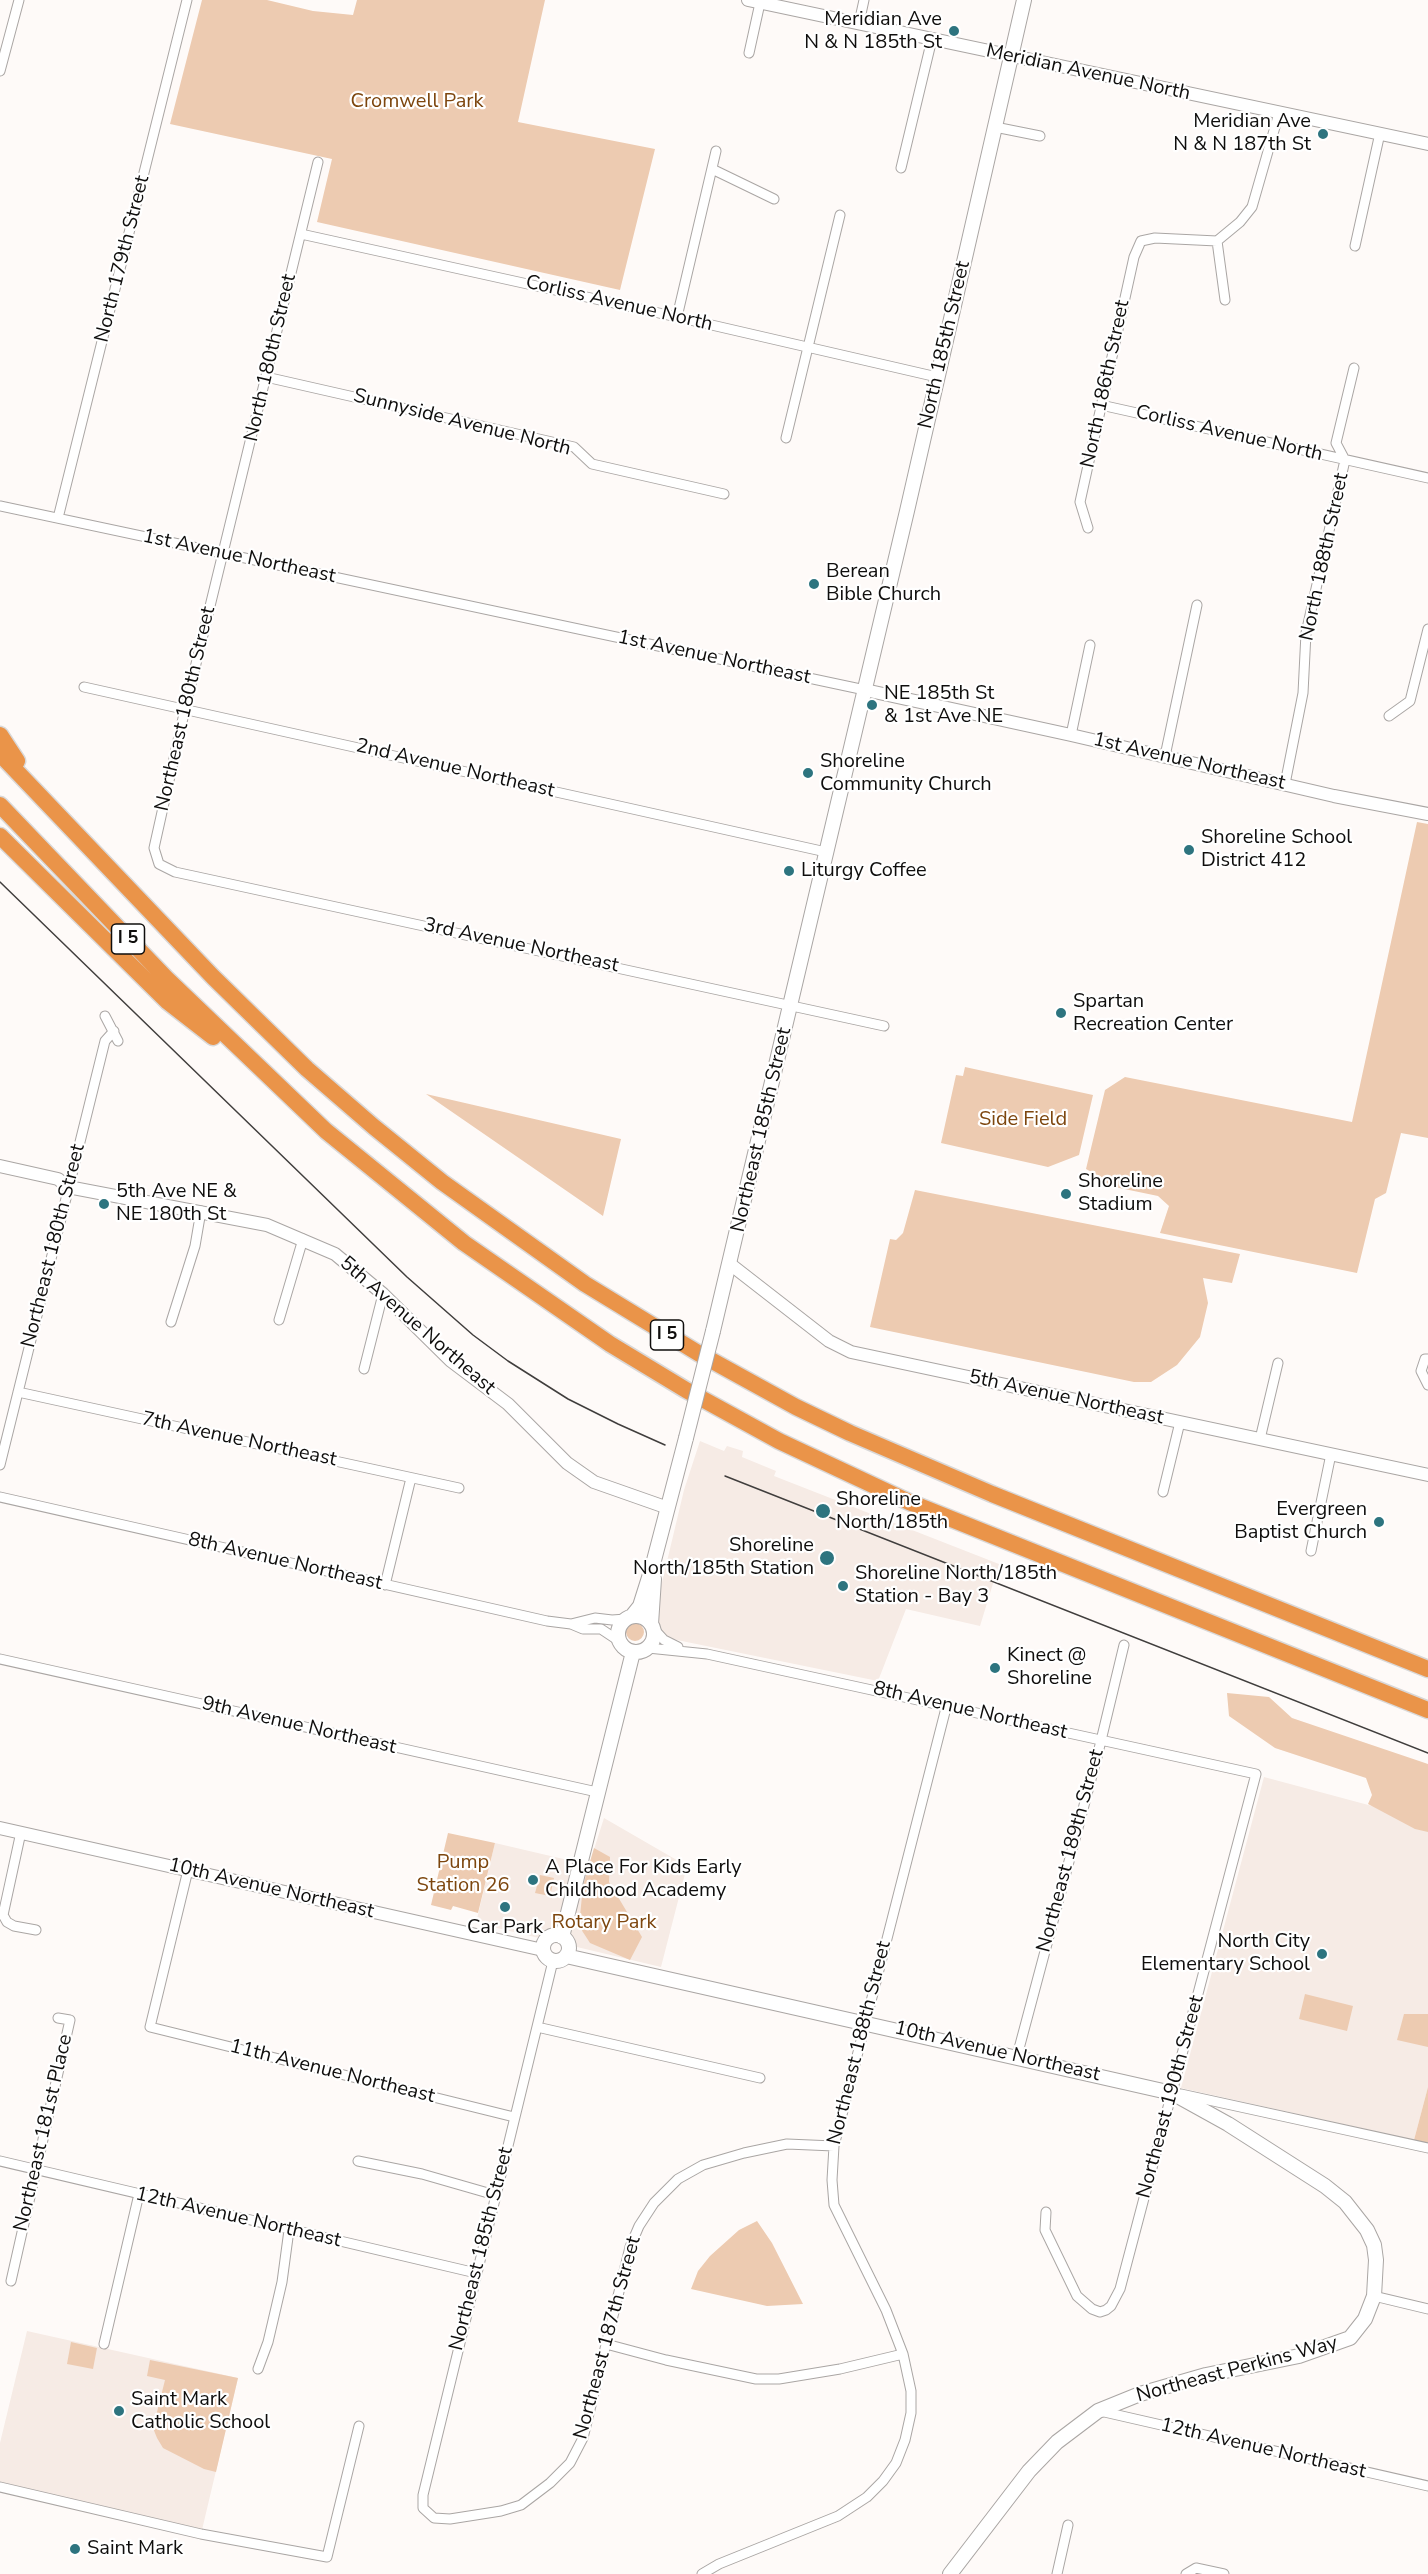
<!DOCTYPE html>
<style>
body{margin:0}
canvas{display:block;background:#fefaf8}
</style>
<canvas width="1428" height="2574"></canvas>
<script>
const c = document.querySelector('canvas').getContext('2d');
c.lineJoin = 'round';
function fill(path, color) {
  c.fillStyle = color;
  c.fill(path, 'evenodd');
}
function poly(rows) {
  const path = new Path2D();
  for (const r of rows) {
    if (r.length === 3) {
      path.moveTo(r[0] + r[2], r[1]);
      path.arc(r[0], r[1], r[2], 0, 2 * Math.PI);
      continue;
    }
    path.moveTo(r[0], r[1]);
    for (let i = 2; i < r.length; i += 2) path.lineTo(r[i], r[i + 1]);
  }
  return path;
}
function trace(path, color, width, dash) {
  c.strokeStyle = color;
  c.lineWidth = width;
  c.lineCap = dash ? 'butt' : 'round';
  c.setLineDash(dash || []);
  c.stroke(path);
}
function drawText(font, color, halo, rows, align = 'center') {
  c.font = font + ' "Nunito Sans",sans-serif';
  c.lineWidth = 4.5;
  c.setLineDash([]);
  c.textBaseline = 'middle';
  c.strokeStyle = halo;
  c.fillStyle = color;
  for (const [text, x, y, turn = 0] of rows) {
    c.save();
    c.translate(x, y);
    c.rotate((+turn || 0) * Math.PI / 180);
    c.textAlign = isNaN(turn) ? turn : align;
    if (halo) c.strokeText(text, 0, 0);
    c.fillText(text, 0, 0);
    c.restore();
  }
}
fill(poly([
 [700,1441,724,1451,727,1446,743,1451,742,1457,776,1471,774,1476,999,1564,980,1626,906,1609,878,1681,667,1638,655,1625,654,1616,684,1490],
 [1264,1777,1428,1821,1428,2087,1414,2140,1181,2088],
 [604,1818,687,1866,661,1967,476,1923,495,1843,589,1865],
 [27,2331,238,2378,201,2534,0,2487,0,2443]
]), '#f6ebe5');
fill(poly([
 [202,0,267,0,313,11,353,15,357,0,545,0,518,122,655,149,620,290,317,222,332,159,170,124],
 [1417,822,1428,824,1428,1138,1401,1133,1386,1193,1375,1199,1357,1273,1160,1233,1169,1206,1158,1196,1105,1185,1106,1180,1086,1169,1105,1090,1125,1077,1352,1122],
 [965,1067,1093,1095,1079,1155,1048,1167,941,1143,956,1075,963,1076],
 [426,1094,621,1139,603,1216],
 [915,1190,1240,1254,1232,1283,1203,1278,1208,1303,1200,1337,1177,1365,1151,1382,1134,1382,870,1327,890,1239,896,1240,903,1233],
 [635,1632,9],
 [1227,1693,1269,1697,1292,1718,1428,1764,1428,1832,1415,1829,1368,1804,1372,1795,1366,1778,1275,1748,1229,1716],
 [448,1833,495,1843,478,1913,453,1906,451,1910,431,1905],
 [594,1848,610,1857,609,1882,642,1937,630,1960,590,1943,579,1926,583,1886],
 [540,1875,554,1878,550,1896,535,1893],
 [1305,1994,1353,2006,1347,2031,1299,2019],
 [1404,2014,1428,2014,1428,2047,1397,2040],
 [1428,2087,1428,2143,1414,2140],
 [757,2221,772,2243,803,2304,767,2306,691,2289,698,2271,710,2256,739,2230],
 [71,2342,97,2348,93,2369,67,2364],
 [150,2360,238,2378,216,2472,204,2469,163,2448,157,2438,153,2428,165,2380,147,2376]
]), '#edcbb1');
const minor = poly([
 [859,23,864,0],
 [749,53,760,3],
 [0,71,19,0],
 [995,127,1040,136],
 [318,162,185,709,154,848,159,864,175,872,884,1026],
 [901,168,932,39],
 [712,169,774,199],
 [301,234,677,317,937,377],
 [1217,241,1240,222,1252,207,1279,113],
 [1217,241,1225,300],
 [1355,246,1380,133],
 [677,317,716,151],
 [266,377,574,447,592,464,724,494],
 [1101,405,1428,478],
 [786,438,840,215],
 [0,506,865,690],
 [58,518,187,0],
 [1088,528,1080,502,1134,257,1141,241,1155,238,1217,241],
 [84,687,826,852],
 [1389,716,1410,701,1428,629],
 [1071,735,1090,645],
 [1165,756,1197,605],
 [1285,784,1303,693,1306,633,1345,460,1336,443,1354,368],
 [105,1016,118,1041],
 [279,1320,303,1239],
 [171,1322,195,1246,201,1211],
 [1428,1359,1425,1359,1421,1371,1428,1385],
 [364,1369,383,1294],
 [18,1392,459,1488],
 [1260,1439,1278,1363],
 [0,1465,105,1041,114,1031],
 [1163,1492,1180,1422],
 [0,1497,547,1621,571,1624,583,1629,601,1629,619,1641],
 [1311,1551,1331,1454],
 [385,1585,411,1478],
 [571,1624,595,1618,612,1620,626,1619],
 [653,1628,664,1640,678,1647],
 [648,1648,707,1654,1256,1774,1120,2289,1111,2306,1106,2310,1100,2312,1092,2309,1077,2296,1045,2230,1046,2212],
 [0,1659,597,1792],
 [21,1832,3,1915,7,1922,14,1926,36,1930],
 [188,1870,150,2027,514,2117],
 [553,1961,423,2495,423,2508,434,2518,450,2519,501,2511,521,2505,550,2483,570,2463,583,2438,630,2247,639,2226,654,2203,678,2179,703,2165,744,2153,787,2144,834,2146],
 [537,2027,760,2078],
 [1017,2056,1098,1753,1124,1645],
 [1181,2094,1428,2148],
 [0,2161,476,2273],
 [358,2161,422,2174,495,2195],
 [11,2281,70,2020,58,2018],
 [1374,2296,1428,2309],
 [104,2344,139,2194],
 [606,2344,666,2360,756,2379,779,2379,840,2369,903,2354],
 [258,2369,268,2342,282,2282,289,2230],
 [1100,2411,1428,2486],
 [0,2487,201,2534,327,2557,359,2426],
 [702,2574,719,2564,838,2516,867,2497,883,2481,896,2463,905,2440,911,2413,911,2391,903,2354,886,2310,834,2205,832,2180,834,2146,946,1708],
 [1057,2574,1068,2525],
 [1186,2574,1196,2568,1224,2574]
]);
const tertiary = poly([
 [748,0,1428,144],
 [865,690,1071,735,1334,796,1428,814],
 [0,1166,58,1179,68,1187,267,1225,335,1254,383,1294,451,1361,508,1404,567,1463,594,1482,668,1508],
 [730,1264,829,1341,851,1352,1428,1475],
 [0,1828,543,1950]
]);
const secondary = poly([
 [713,1331,907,511,1024,0],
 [636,1634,18],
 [632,1616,640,1606,652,1568,686,1438],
 [651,1624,654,1579],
 [556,1948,13],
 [562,1937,633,1652],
 [566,1956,1172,2093,1228,2124,1325,2186,1345,2202,1367,2230,1374,2245,1376,2260,1374,2296,1365,2319,1350,2338,1299,2356,1206,2375,1140,2394,1098,2411,1057,2442,1029,2471,950,2574]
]);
const motorway = poly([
 [0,735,17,761],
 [0,754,213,977,307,1069,374,1127,442,1182,585,1284,698,1353,796,1407,850,1433,992,1494,1428,1669],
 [0,805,166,978,326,1131,464,1243,610,1344,686,1390,779,1441,909,1502,1428,1710],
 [0,836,168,1002,213,1037]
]);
trace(minor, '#aaa6a4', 11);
trace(tertiary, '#aaa6a4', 14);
trace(secondary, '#aaa6a4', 16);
trace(motorway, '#d9d8d8', 19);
trace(minor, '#fff', 9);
trace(tertiary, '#fff', 12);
trace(secondary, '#fff', 14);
trace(motorway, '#ea9449', 16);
trace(poly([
 [0,882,407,1277,473,1335,508,1361,568,1399,618,1424,665,1445],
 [725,1476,1428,1753]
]), '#403e3d', 1.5);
const secondaryBridge = poly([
 [686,1438,713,1331]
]);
trace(secondaryBridge, '#aaa6a4', 16, []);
trace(secondaryBridge, '#fff', 14);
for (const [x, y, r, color] of [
 [954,31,6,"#2d747f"],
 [1323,134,6,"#2d747f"],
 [814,584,6,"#2d747f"],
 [872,705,6,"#2d747f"],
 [808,773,6,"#2d747f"],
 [1189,850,6,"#2d747f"],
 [789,871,6,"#2d747f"],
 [1061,1013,6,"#2d747f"],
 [1066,1194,6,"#2d747f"],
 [104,1204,6,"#2d747f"],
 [823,1511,8,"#2d747f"],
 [1379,1522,6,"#2d747f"],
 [827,1558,8,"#2d747f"],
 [843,1586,6,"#2d747f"],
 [995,1668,6,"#2d747f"],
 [533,1880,6,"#2d747f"],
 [505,1907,6,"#2d747f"],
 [1322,1954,6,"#2d747f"],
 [119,2411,6,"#2d747f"],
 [75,2549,6,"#2d747f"]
]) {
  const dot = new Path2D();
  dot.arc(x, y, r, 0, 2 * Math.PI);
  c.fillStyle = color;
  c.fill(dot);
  trace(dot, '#fff', 2);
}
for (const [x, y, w] of [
 [128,939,33],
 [667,1335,33]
]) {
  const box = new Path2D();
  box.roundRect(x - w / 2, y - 15, w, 30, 4.5);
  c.fillStyle = '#fff';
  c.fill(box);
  trace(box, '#0f0e0d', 1.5);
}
drawText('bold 18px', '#0f0e0d', null, [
 ["I 5",128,939],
 ["I 5",667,1335]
]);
drawText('20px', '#0f0e0d', '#fff', [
 ["Meridian Ave",942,20,"right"],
 ["N & N 185th St",942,43,"right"],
 ["Meridian Ave",1311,122,"right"],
 ["N & N 187th St",1311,145,"right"],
 ["Berean",826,572],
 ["Bible Church",826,595],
 ["NE 185th St",884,694],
 ["& 1st Ave NE",884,717],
 ["Shoreline",820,762],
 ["Community Church",820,785],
 ["Shoreline School",1201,838],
 ["District 412",1201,861],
 ["Liturgy Coffee",801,871],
 ["Spartan",1073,1002],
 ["Recreation Center",1073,1025],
 ["Shoreline",1078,1182],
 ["Stadium",1078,1205],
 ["5th Ave NE &",116,1192],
 ["NE 180th St",116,1215],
 ["Shoreline",836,1500],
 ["North/185th",836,1523],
 ["Evergreen",1367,1510,"right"],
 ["Baptist Church",1367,1533,"right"],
 ["Shoreline",814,1546,"right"],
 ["North/185th Station",814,1569,"right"],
 ["Shoreline North/185th",855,1574],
 ["Station - Bay 3",855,1597],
 ["Kinect @",1007,1656],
 ["Shoreline",1007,1679],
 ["A Place For Kids Early",545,1868],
 ["Childhood Academy",545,1891],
 ["Car Park",505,1928,"center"],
 ["North City",1310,1942,"right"],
 ["Elementary School",1310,1965,"right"],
 ["Saint Mark",131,2400],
 ["Catholic School",131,2423],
 ["Saint Mark",87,2549]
], 'left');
drawText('20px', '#0f0e0d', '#fff', [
 ["Meridian Avenue North",1088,73,12],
 ["North 179th Street",123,259,-76],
 ["Corliss Avenue North",619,304,13],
 ["North 185th Street",945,345,-77],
 ["North 180th Street",271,358,-77],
 ["North 186th Street",1106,384,-78],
 ["Sunnyside Avenue North",462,423,14],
 ["Corliss Avenue North",1229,434,13],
 ["1st Avenue Northeast",239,557,12],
 ["North 188th Street",1325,557,-78],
 ["1st Avenue Northeast",714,658,12],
 ["Northeast 180th Street",186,709,-77],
 ["1st Avenue Northeast",1189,762,13],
 ["2nd Avenue Northeast",455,769,13],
 ["3rd Avenue Northeast",521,946,12],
 ["Northeast 185th Street",762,1130,-77],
 ["Northeast 180th Street",54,1246,-76],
 ["5th Avenue Northeast",417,1326,41],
 ["5th Avenue Northeast",1066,1398,12],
 ["7th Avenue Northeast",239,1440,12],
 ["8th Avenue Northeast",285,1562,13],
 ["8th Avenue Northeast",970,1711,13],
 ["9th Avenue Northeast",299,1726,13],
 ["Northeast 189th Street",1071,1851,-75],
 ["10th Avenue Northeast",271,1889,13],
 ["Northeast 188th Street",860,2043,-76],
 ["10th Avenue Northeast",997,2052,13],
 ["11th Avenue Northeast",332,2072,14],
 ["Northeast 190th Street",1171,2097,-75],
 ["Northeast 181st Place",44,2133,-77],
 ["12th Avenue Northeast",238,2218,13],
 ["Northeast 185th Street",482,2249,-76],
 ["Northeast 187th Street",608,2338,-75],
 ["Northeast Perkins Way",1237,2370,-15],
 ["12th Avenue Northeast",1263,2449,13]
]);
drawText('20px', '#7d460e', '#fff', [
 ["Cromwell Park",417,102],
 ["Side Field",1023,1120],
 ["Pump",463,1863],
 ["Station 26",463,1886],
 ["Rotary Park",604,1923]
]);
</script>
